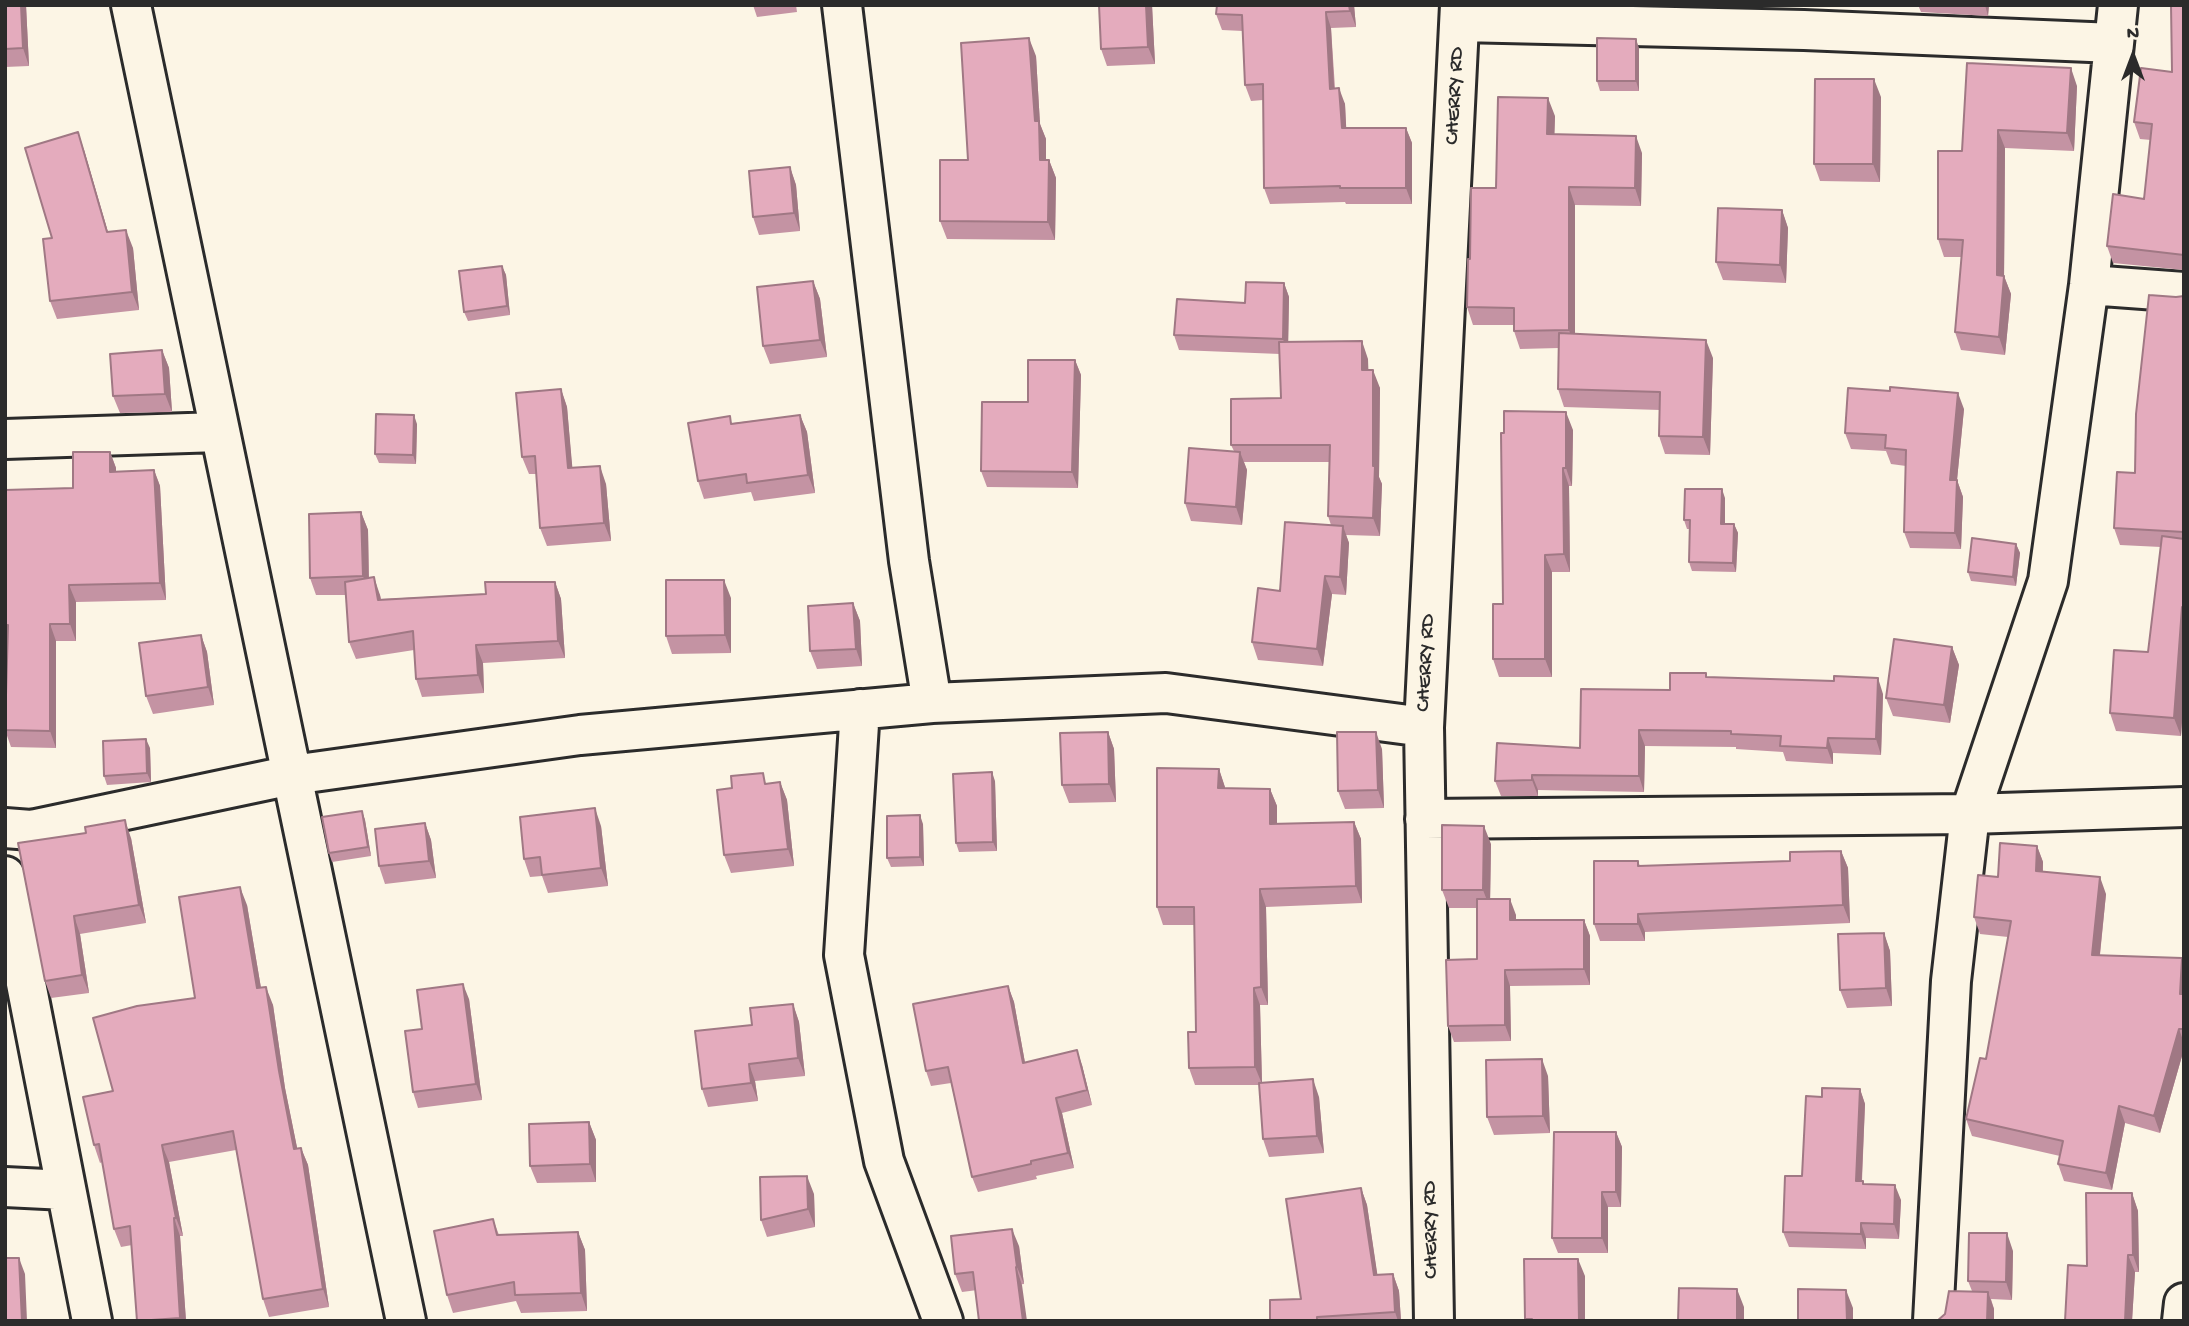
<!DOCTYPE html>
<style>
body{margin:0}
#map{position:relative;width:2189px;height:1326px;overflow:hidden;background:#fcf5e5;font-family:"Gochi Hand",sans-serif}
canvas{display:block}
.frame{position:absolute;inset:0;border:7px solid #2b2b2b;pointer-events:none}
.north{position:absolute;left:2098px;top:21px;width:70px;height:70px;-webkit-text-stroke:5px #fcf5e5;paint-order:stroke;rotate:0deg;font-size:19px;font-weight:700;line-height:28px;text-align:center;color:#2b2b2b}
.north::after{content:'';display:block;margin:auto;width:24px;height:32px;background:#2b2b2b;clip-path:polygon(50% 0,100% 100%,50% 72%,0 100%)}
</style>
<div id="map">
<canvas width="2189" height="1326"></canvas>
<div class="frame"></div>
<div class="north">N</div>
</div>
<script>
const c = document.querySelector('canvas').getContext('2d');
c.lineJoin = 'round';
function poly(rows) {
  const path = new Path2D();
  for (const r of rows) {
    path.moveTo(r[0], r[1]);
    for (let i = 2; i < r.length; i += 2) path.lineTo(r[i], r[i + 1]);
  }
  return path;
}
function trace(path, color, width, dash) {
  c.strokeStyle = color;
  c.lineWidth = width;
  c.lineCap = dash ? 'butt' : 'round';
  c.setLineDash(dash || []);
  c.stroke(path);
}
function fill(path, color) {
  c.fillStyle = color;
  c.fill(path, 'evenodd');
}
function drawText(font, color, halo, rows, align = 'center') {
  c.font = font + ' "Gochi Hand",sans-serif';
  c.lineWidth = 6;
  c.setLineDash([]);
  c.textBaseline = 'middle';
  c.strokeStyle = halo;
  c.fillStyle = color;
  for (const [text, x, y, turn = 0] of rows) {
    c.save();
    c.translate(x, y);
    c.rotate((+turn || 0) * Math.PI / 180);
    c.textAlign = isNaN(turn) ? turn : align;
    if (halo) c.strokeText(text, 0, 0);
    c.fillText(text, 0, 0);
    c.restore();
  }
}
const minor = poly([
 [131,5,406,1321],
 [842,5,909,561,932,703],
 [1460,22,1804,30,2114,43],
 [2089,285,2184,292],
 [5,439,219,432],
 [860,709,844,955,884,1161,943,1321],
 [1425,819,1970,814,2184,807],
 [5,828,31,830,292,775,580,735,932,703,1166,693,1424,727],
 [5,876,92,1321],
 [5,1187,66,1190],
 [1434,1321,1424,727,1460,5],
 [1933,1321,1951,981,1970,814,2048,581,2089,285,2118,5],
 [2182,1321,2184,1303]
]);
trace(minor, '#2b2b2b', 44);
trace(minor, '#fcf5e5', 38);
fill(poly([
 [5,5,26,5,29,66,5,67],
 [753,5,796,5,797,12,757,17],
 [1099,5,1152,5,1155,64,1107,66,1101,49],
 [1354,5,1356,27,1331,28,1335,88,1345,104,1346,128,1406,128,1412,143,1412,204,1346,204,1345,202,1270,204,1264,188,1263,100,1251,101,1245,85,1243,31,1222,30,1216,14],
 [1918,5,1989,5,1988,16,1921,12],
 [2184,5,2184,270,2113,263,2107,246,2144,199,2151,140,2140,139,2134,122,2172,72],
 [1639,48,1639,91,1600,91,1597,81],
 [1036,56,1040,124,1046,139,1046,160,1049,160,1056,178,1055,240,947,239,940,221,968,160],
 [1967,63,2077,86,2074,151,2005,148,2004,276,2011,294,2005,355,1961,350,1955,332,1962,257,1944,257,1938,239,1962,151],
 [1881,97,1880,182,1820,181,1814,164],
 [1555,116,1554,135,1642,153,1641,206,1575,205,1575,334,1713,358,1710,455,1665,454,1659,436,1660,410,1564,407,1558,389,1559,348,1520,349,1514,331,1514,325,1473,325,1467,307,1470,259,1496,188],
 [84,150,108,232,133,248,139,310,57,319,50,301,52,238],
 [790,167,796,185,800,231,759,235,753,217],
 [1782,210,1788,228,1786,283,1723,280,1716,262],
 [502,266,506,275,510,315,468,321,464,312],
 [813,281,820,299,827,357,770,364,763,346],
 [1284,283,1289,297,1288,342,1368,359,1368,370,1380,388,1379,477,1382,484,1380,536,1346,535,1349,543,1346,595,1332,594,1323,666,1258,660,1252,642,1280,591,1331,525,1328,516,1329,462,1244,462,1247,470,1242,525,1191,521,1185,503,1234,451,1231,445,1281,398,1280,354,1179,350,1174,335,1245,303],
 [2184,296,2184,692,2181,736,2116,731,2110,713,2148,652,2161,547,2120,545,2114,528,2135,473,2176,297],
 [162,350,169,368,172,412,120,413,113,396],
 [1075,360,1081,375,1078,488,987,487,981,471,1028,402],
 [561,389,567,407,572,468,606,484,611,541,547,546,540,528,536,474,529,474,522,457],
 [1964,409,1957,480,1963,497,1961,549,1910,548,1904,532,1906,466,1891,464,1886,451,1851,449,1845,433],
 [800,415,807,432,815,493,754,501,751,492,704,499,698,481,733,423],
 [417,424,416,464,379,463,375,454],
 [1573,430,1572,486,1569,486,1570,572,1552,572,1552,677,1499,677,1493,659,1503,604],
 [110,452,116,468,116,472,154,470,160,486,166,600,76,602,76,641,56,641,56,748,11,747,5,730,8,642,5,642,5,490,73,488],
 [1725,498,1725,524,1734,524,1738,533,1736,572,1692,571,1689,562,1690,529,1687,529,1684,520],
 [361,512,368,530,369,578,380,595,381,599,486,594,555,582,561,599,565,658,483,663,484,693,422,697,416,679,414,650,356,659,349,642,346,595,316,595,310,578],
 [2016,544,2020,553,2016,586,1971,581,1968,572],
 [731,598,731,653,672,654,666,636],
 [853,603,860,621,862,666,817,669,810,651],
 [201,635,207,652,214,705,153,714,146,696],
 [1952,647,1959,665,1950,723,1893,716,1886,698],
 [1706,673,1707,677,1883,694,1881,755,1833,753,1833,764,1786,761,1783,752,1736,749,1736,747,1645,746,1644,792,1538,790,1538,796,1501,796,1495,781,1580,748,1670,690],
 [1108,732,1114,749,1116,802,1069,803,1062,785],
 [150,748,151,782,107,785,104,776],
 [1382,749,1384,808,1345,809,1338,791],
 [1219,769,1225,788,1270,789,1277,806,1277,824,1354,822,1361,839,1362,903,1266,907,1268,1005,1260,1005,1262,1083,1319,1097,1324,1153,1269,1157,1263,1139,1259,1085,1195,1085,1189,1068,1196,1032,1194,925,1163,925,1157,907],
 [995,781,997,851,959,852,956,843],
 [780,782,787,800,794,866,731,873,724,855,767,784],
 [362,811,365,820,371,856,332,862,329,853],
 [425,823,431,840,436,878,385,884,379,866],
 [923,824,924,866,891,867,887,858],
 [601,826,608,886,548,893,542,876,530,877,524,859],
 [131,838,146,923,80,934,89,993,51,998,45,981,18,843],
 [1491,844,1490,899,1516,915,1516,920,1584,920,1590,936,1590,985,1510,986,1511,1041,1454,1042,1448,1026,1477,959,1477,908,1449,908,1442,890],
 [2037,846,2043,862,2043,872,2106,894,2100,955,2182,958,2184,964,2184,1049,2160,1133,2125,1123,2112,1190,2064,1181,2058,1164,2060,1156,1972,1136,1966,1119,1986,1059,2008,937,1980,934,1974,917,1998,877],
 [1841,851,1848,868,1850,923,1645,932,1645,941,1600,941,1594,924,1638,861,1640,866,1790,861],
 [247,905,261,988,273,1005,285,1088,297,1148,301,1148,308,1165,329,1307,269,1317,263,1299,236,1150,169,1162,183,1236,180,1236,186,1321,137,1321,132,1245,121,1247,114,1229,102,1162,100,1163,94,1145,113,1091,195,998],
 [1884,933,1890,951,1892,1006,1847,1008,1840,990],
 [1008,986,1014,1002,1025,1063,1082,1065,1092,1105,1062,1113,1074,1168,1036,1176,1037,1179,978,1192,972,1177,951,1083,931,1086,926,1071],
 [469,999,482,1100,418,1108,413,1092,422,1029],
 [793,1004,799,1022,805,1076,755,1081,758,1101,708,1107,702,1089,752,1025],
 [1548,1076,1550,1133,1494,1135,1487,1117],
 [1860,1089,1865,1104,1862,1181,1864,1184,1901,1200,1899,1239,1866,1238,1866,1249,1789,1247,1783,1232,1802,1176,1822,1097],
 [589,1122,596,1140,596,1182,537,1183,530,1166],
 [1616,1132,1622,1147,1621,1207,1608,1207,1608,1253,1558,1253,1552,1238],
 [1361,1188,1367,1205,1377,1274,1393,1274,1399,1291,1401,1321,1270,1321,1301,1299],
 [2132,1193,2138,1211,2139,1272,2135,1272,2132,1321,2065,1321,2087,1266],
 [814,1194,815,1227,767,1237,761,1220],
 [493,1219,499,1235,578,1232,585,1250,587,1311,521,1313,516,1301,453,1313,447,1295],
 [1019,1246,1024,1284,962,1292,955,1274],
 [2013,1251,2012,1300,1991,1299,1994,1309,1994,1321,1937,1321,1972,1291,1968,1281]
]), '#c493a3');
fill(poly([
 [21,5,26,5,29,66,23,48],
 [1146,5,1152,5,1155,64,1148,47],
 [1349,5,1354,5,1356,27,1350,11],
 [1985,5,1989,5,1988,16],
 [1326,12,1331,28,1335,104,1330,89],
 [1029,38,1036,56,1040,124,1046,139,1046,178,1040,160,1035,121],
 [1636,39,1639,48,1639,91,1636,81],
 [2071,68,2077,86,2074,151,2067,133],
 [1874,79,1881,97,1880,182,1873,164],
 [1339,88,1345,104,1347,143,1342,128],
 [1548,98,1555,116,1554,152,1547,134],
 [1406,128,1412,143,1412,204,1406,188],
 [1998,130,2005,148,2004,282,2004,276,2011,294,2005,355,1999,337,1997,275],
 [78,132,84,150,113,250,107,232],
 [1636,136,1642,153,1641,206,1635,188],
 [1049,160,1056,178,1055,240,1048,222],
 [790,167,796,185,800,231,794,213],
 [1569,187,1575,205,1575,348,1569,330],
 [1782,210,1788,228,1786,283,1780,265],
 [126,230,133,248,139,310,132,292],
 [502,266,506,275,510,315,507,306],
 [813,281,820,299,827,357,820,340],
 [1284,283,1289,297,1288,354,1283,339],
 [1706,340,1713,358,1710,455,1703,437],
 [1362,341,1368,359,1369,388,1362,370],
 [162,350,169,368,172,412,165,394],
 [1075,360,1081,375,1078,488,1072,472],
 [1373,370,1380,388,1379,477,1382,484,1380,536,1373,518],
 [561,389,567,407,574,486,568,468],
 [1958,393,1964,409,1957,480,1963,497,1961,549,1955,533,1950,480],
 [1566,412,1573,430,1572,486,1566,468],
 [414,415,417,424,416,464,413,455],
 [800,415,807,432,815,493,808,475],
 [110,452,116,468,116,489,110,472],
 [1240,452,1247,470,1242,525,1236,507],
 [600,466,606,484,611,541,604,523],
 [1563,468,1569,486,1570,572,1564,554],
 [154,470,160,486,166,600,160,583],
 [1722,489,1725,498,1725,533,1721,524],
 [361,512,368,530,369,594,363,576],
 [1734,524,1738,533,1736,572,1733,563],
 [1343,526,1349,543,1346,595,1340,577],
 [2016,544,2020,553,2016,586,2013,577],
 [1545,555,1552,572,1552,677,1545,659],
 [1325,576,1332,594,1323,666,1317,649],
 [374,577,380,595,384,617,378,600],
 [724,580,731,598,731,653,725,635],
 [555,582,561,599,565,658,558,641],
 [69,585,76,602,76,641,70,624],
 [853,603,860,621,862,666,856,649],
 [2182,607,2184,612,2184,692,2181,736,2174,718],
 [50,624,56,641,56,748,50,731],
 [201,635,207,652,214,705,208,687],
 [476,645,483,663,484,693,478,675],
 [1952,647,1959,665,1950,723,1944,705],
 [1878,678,1883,694,1881,755,1876,739],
 [1639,730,1645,746,1644,792,1639,776],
 [1108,732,1114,749,1116,802,1109,784],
 [1376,732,1382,749,1384,808,1378,790],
 [1828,738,1833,753,1833,764,1827,748],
 [146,739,150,748,151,782,147,773],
 [1219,769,1225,787,1225,805,1218,788],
 [992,772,995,781,997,851,993,842],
 [1532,775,1538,790,1538,796,1532,780],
 [780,782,787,800,794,866,788,849],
 [1270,789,1277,806,1277,841,1270,824],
 [595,808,601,826,608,886,601,868],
 [362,811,365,820,371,856,368,847],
 [920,815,923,824,924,866,920,857],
 [125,820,131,838,146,923,139,905],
 [1354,822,1361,839,1362,903,1356,886],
 [425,823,431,840,436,878,429,861],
 [1484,826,1491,844,1490,908,1483,890],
 [2037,846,2043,862,2042,888,2036,871],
 [1841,851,1848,868,1850,923,1843,905],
 [2100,877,2106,894,2098,972,2092,955],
 [240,887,247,905,264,1006,257,988],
 [1260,889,1266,907,1268,1005,1261,987],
 [1510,899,1516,915,1516,936,1510,920],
 [1638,914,1645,932,1645,941,1638,924],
 [74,916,80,934,89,993,82,975],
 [1584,920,1590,936,1590,985,1584,969],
 [1884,933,1890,951,1892,1006,1886,988],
 [2182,958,2184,964,2184,1003,2180,994],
 [1505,970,1510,986,1511,1041,1505,1025],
 [463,984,469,999,482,1100,476,1084],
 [1008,986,1014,1002,1028,1079,1023,1063],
 [266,987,273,1005,285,1088,301,1167,294,1149,279,1071],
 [1254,988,1260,1005,1262,1084,1255,1067],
 [793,1004,799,1022,805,1076,798,1058],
 [2179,1029,2184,1043,2184,1049,2160,1133,2154,1116],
 [1077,1050,1082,1065,1092,1105,1087,1090],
 [1542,1059,1548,1076,1550,1133,1543,1116],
 [749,1064,755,1081,758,1101,751,1083],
 [1313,1079,1319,1097,1324,1153,1317,1136],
 [1860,1089,1865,1104,1861,1196,1856,1181],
 [1056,1098,1062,1113,1074,1168,1068,1153],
 [2119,1106,2125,1123,2112,1190,2106,1173],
 [589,1122,596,1140,596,1182,590,1164],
 [1616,1132,1622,1147,1621,1207,1616,1192],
 [162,1145,169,1162,183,1236,176,1218],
 [301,1148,308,1165,329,1307,323,1289],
 [807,1176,814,1194,815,1227,808,1209],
 [1895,1185,1901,1200,1899,1239,1894,1224],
 [1361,1188,1367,1205,1380,1292,1374,1275],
 [1602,1192,1608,1207,1608,1253,1602,1238],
 [2132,1193,2138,1211,2139,1272,2133,1255],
 [174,1218,180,1236,186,1321,182,1321,180,1318],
 [1861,1223,1866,1238,1866,1249,1861,1234],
 [1012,1229,1019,1246,1024,1284,1017,1267],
 [578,1232,585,1250,587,1311,581,1293],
 [2007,1233,2013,1251,2012,1300,2006,1282],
 [2128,1255,2135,1272,2132,1321,2125,1321],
 [19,1258,25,1274,27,1321,22,1321],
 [1578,1259,1585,1276,1585,1321,1579,1321],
 [1016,1267,1022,1285,1027,1321,1023,1321],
 [1393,1274,1399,1291,1401,1321,1398,1321,1395,1312],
 [1737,1289,1744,1307,1744,1321,1737,1321],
 [1846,1290,1853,1308,1853,1321,1847,1321],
 [1988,1292,1994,1309,1994,1321,1987,1321]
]), '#a07884');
const building = poly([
 [5,5,21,5,23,48,5,49,5,5],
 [1099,5,1146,5,1148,47,1101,49,1099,5],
 [1217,5,1349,5,1350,11,1326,12,1330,89,1339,88,1342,128,1406,128,1406,188,1340,188,1340,186,1264,188,1263,84,1245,85,1242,15,1216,14,1217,5],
 [2171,5,2184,5,2184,255,2107,246,2113,194,2144,199,2152,124,2134,122,2141,68,2172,72,2171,5],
 [1029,38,1035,121,1039,121,1040,160,1049,160,1048,222,940,221,940,160,968,160,961,43,1029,38],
 [1597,38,1636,39,1636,81,1597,81,1597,38],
 [1967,63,2071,68,2067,133,1998,130,1997,275,2004,276,1999,337,1955,332,1963,240,1938,239,1938,151,1962,151,1967,63],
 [1815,79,1874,79,1873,164,1814,164,1815,79],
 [1498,97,1548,98,1547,134,1636,136,1635,188,1569,187,1569,330,1514,331,1514,308,1467,307,1468,259,1470,259,1471,188,1496,188,1498,97],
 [78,132,107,232,126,230,132,292,50,301,43,239,52,238,25,148,78,132],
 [790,167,794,213,753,217,749,171,790,167],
 [1718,208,1782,210,1780,265,1716,262,1718,208],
 [502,266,507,306,464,312,459,271,502,266],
 [813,281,820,340,763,346,757,287,813,281],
 [1246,282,1284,283,1283,339,1174,335,1177,299,1245,303,1246,282],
 [2149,295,2176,297,2184,296,2184,532,2114,528,2117,472,2135,473,2136,414,2149,295],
 [1559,333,1706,340,1703,437,1659,436,1660,392,1558,389,1559,333],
 [1362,341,1362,370,1373,370,1373,466,1375,466,1373,518,1328,516,1330,445,1231,445,1231,399,1281,398,1279,342,1362,341],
 [162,350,165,394,113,396,110,354,162,350],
 [1028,360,1075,360,1072,472,981,471,982,402,1028,402,1028,360],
 [1890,387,1958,393,1950,480,1957,480,1955,533,1904,532,1906,450,1885,448,1886,435,1845,433,1848,388,1890,391,1890,387],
 [561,389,568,468,600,466,604,523,540,528,535,456,522,457,516,393,561,389],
 [1504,411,1566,412,1566,468,1563,468,1564,554,1545,555,1545,659,1493,659,1493,604,1503,604,1501,433,1504,433,1504,411],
 [376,414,414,415,413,455,375,454,376,414],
 [800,415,808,475,747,483,746,474,698,481,688,423,730,416,731,424,800,415],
 [1189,448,1240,452,1236,507,1185,503,1189,448],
 [73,452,110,452,110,472,154,470,160,583,69,585,70,624,50,624,50,731,5,730,8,625,5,625,5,490,73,488,73,452],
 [1685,489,1722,489,1721,524,1734,524,1733,563,1689,562,1690,520,1684,520,1685,489],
 [361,512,363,576,310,578,309,514,361,512],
 [1285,522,1343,526,1340,577,1325,576,1317,649,1252,642,1258,588,1280,591,1285,522],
 [2162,536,2184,539,2184,607,2182,607,2174,718,2110,713,2114,650,2148,652,2162,536],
 [1972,538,2016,544,2013,577,1968,572,1972,538],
 [374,577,378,600,486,594,485,582,555,582,558,641,476,645,478,675,416,679,413,631,349,642,345,582,374,577],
 [666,580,724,580,725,635,666,636,666,580],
 [853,603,856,649,810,651,808,606,853,603],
 [201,635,208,687,146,696,139,643,201,635],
 [1894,639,1952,647,1944,705,1886,698,1894,639],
 [1670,673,1706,673,1706,677,1834,681,1834,676,1878,678,1876,739,1828,738,1827,748,1780,746,1781,736,1731,734,1731,731,1639,730,1639,776,1532,775,1532,780,1495,781,1497,743,1580,748,1581,689,1670,690,1670,673],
 [1108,732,1109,784,1062,785,1060,733,1108,732],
 [1337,732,1376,732,1378,790,1338,791,1337,732],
 [146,739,147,773,104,776,103,741,146,739],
 [1157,768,1219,769,1218,788,1270,789,1270,824,1354,822,1356,886,1260,889,1261,987,1254,988,1255,1067,1189,1068,1188,1032,1196,1032,1194,907,1157,907,1157,768],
 [992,772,993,842,956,843,953,774,992,772],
 [763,773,765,784,780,782,788,849,724,855,717,790,732,788,731,776,763,773],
 [595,808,601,868,542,875,540,857,524,859,520,817,595,808],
 [362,811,368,847,329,853,322,817,362,811],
 [920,815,920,857,887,858,887,816,920,815],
 [125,820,139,905,74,916,82,975,45,981,18,843,86,833,85,827,125,820],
 [425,823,429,861,379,866,375,829,425,823],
 [1442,825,1484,826,1483,890,1442,890,1442,825],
 [2000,843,2037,846,2036,871,2100,877,2092,955,2182,958,2180,994,2184,994,2184,1029,2179,1029,2154,1116,2119,1106,2106,1173,2058,1164,2063,1141,1966,1119,1980,1058,1986,1059,2011,921,1974,917,1978,875,1998,877,2000,843],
 [1841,851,1843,905,1638,914,1638,924,1594,924,1594,861,1638,861,1638,866,1790,861,1790,852,1841,851],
 [240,887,257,988,266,987,279,1071,294,1149,301,1148,323,1289,263,1299,233,1131,162,1145,176,1218,174,1218,180,1318,137,1321,130,1226,114,1229,99,1144,94,1145,83,1097,113,1091,93,1018,137,1006,195,998,179,897,240,887],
 [1477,899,1510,899,1510,920,1584,920,1584,969,1505,970,1505,1025,1448,1026,1446,960,1477,959,1477,899],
 [1884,933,1886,988,1840,990,1838,934,1884,933],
 [463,984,476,1084,413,1092,405,1031,422,1029,417,990,463,984],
 [1008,986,1023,1063,1077,1050,1087,1090,1056,1098,1068,1153,1031,1161,1031,1164,972,1177,948,1067,926,1071,913,1004,1008,986],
 [793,1004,798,1058,749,1064,751,1083,702,1089,695,1031,752,1025,750,1008,793,1004],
 [1542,1059,1543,1116,1487,1117,1486,1060,1542,1059],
 [1313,1079,1317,1136,1263,1139,1259,1083,1313,1079],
 [1822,1088,1860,1089,1856,1181,1863,1181,1863,1184,1895,1185,1894,1224,1861,1223,1861,1234,1783,1232,1785,1176,1802,1176,1806,1096,1822,1097,1822,1088],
 [589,1122,590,1164,530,1166,529,1124,589,1122],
 [1554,1132,1616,1132,1616,1192,1602,1192,1602,1238,1552,1238,1554,1132],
 [807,1176,808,1209,761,1220,760,1177,807,1176],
 [1361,1188,1374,1275,1393,1274,1395,1312,1317,1317,1317,1321,1270,1321,1270,1300,1301,1299,1286,1199,1361,1188],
 [2086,1193,2132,1193,2133,1255,2128,1255,2125,1321,2065,1321,2068,1265,2087,1266,2086,1193],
 [493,1219,497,1235,578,1232,581,1293,515,1295,514,1282,447,1295,434,1231,493,1219],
 [1012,1229,1017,1267,1016,1267,1023,1321,979,1321,973,1272,955,1274,951,1236,1012,1229],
 [1969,1233,2007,1233,2006,1282,1968,1281,1969,1233],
 [5,1258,19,1258,22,1321,5,1321,5,1258],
 [1524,1259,1578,1259,1579,1321,1532,1321,1532,1319,1525,1319,1524,1259],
 [1679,1288,1737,1289,1737,1321,1678,1321,1679,1288],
 [1798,1289,1846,1290,1847,1321,1798,1321,1798,1289],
 [1949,1291,1988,1292,1987,1321,1937,1321,1945,1314,1949,1291]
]);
fill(building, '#e4abbd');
trace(building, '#a07884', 2);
drawText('21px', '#2b2b2b', '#fcf5e5', [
 ["CHERRY RD",1456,96,-87],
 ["CHERRY RD",1427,663,-87],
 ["CHERRY RD",1432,1230,-91]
]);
</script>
